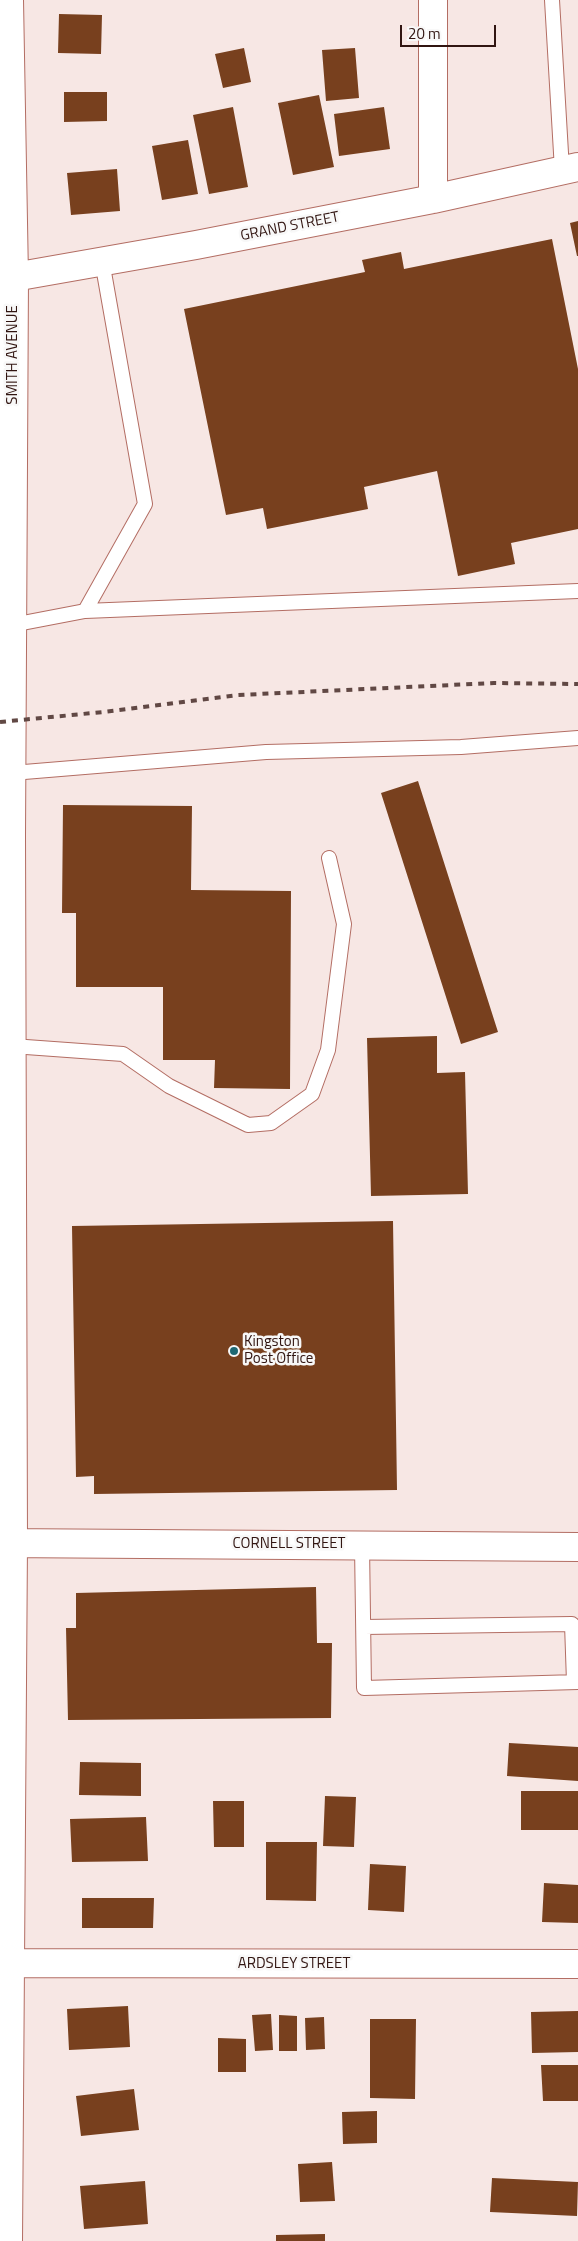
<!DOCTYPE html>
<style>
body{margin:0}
#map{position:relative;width:578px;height:2241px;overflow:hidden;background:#f7e7e4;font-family:"Titillium Web",sans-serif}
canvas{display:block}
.scale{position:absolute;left:400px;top:25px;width:96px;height:22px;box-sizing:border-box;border:2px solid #311511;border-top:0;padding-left:6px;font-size:15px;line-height:18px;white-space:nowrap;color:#311511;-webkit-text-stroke:4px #f8f8f8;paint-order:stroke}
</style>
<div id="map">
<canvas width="578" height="2241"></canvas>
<div class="scale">20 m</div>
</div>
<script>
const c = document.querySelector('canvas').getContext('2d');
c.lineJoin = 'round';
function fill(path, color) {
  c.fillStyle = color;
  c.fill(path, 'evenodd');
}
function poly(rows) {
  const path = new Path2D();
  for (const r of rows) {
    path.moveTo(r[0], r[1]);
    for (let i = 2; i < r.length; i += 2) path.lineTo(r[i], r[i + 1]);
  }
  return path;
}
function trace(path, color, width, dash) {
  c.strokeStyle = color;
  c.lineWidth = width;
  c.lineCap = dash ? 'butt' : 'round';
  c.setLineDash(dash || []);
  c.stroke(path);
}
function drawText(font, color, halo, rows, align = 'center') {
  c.font = font + ' "Titillium Web",sans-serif';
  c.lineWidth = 5;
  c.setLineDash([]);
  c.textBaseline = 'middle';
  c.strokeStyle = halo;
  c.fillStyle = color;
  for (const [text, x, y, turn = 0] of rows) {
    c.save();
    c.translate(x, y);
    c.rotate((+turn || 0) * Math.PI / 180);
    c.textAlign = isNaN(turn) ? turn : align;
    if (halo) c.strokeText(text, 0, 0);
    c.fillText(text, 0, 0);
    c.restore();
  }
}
fill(poly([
 [59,14,102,15,101,54,58,53],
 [244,48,251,82,223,88,215,54],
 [355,48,359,98,326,101,322,50],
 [64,92,107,92,107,121,64,122],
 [319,95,334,167,293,175,278,103],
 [233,107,248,187,209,194,193,115],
 [384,107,390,149,339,156,334,114],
 [188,140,198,194,162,200,152,146],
 [117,169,120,211,71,215,67,173],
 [578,221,578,256,577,256,570,223],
 [552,239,578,369,578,529,511,543,515,564,458,576,437,471,364,487,368,509,267,529,263,508,226,515,184,309,365,272,362,260,401,252,404,269],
 [418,781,498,1032,461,1044,381,793],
 [63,805,192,806,191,890,291,891,290,1089,214,1088,215,1060,163,1060,163,987,76,987,76,913,62,913],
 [437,1036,437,1073,465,1072,468,1194,371,1196,367,1038],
 [393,1221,397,1490,94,1494,94,1476,76,1477,72,1226],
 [316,1587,317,1643,332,1643,331,1718,68,1720,66,1628,76,1628,76,1593],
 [509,1743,578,1747,578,1781,507,1776],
 [80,1762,141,1763,141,1796,79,1795],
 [521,1791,578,1791,578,1830,521,1830],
 [325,1796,356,1797,354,1847,323,1846],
 [213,1801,244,1801,244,1847,214,1847],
 [146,1817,148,1861,72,1862,70,1819],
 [266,1842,317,1842,316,1901,266,1900],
 [370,1864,406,1866,404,1912,368,1910],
 [544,1883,578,1885,578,1923,542,1922],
 [82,1898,154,1898,153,1928,82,1928],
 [128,2006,130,2047,69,2050,67,2009],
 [578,2011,578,2052,532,2053,531,2012],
 [271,2014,273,2050,255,2051,252,2015],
 [279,2015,297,2016,297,2051,279,2051],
 [324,2017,325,2049,306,2050,305,2018],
 [370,2019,416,2019,415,2099,370,2098],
 [218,2038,246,2039,246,2072,218,2072],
 [541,2065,578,2065,578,2101,543,2101],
 [134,2089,139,2130,81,2136,76,2096],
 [377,2111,377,2143,343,2144,342,2112],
 [332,2162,335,2201,300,2202,298,2164],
 [492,2178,578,2182,577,2216,490,2212],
 [145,2181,148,2224,84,2229,80,2186],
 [325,2234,325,2241,276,2241,276,2235]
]), '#78401e');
const lane = poly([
 [552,0,562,170],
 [85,611,578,591],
 [12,625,85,611,145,504,102,261],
 [12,773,266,752,461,747,578,738],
 [12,1046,123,1054,169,1086,248,1125,271,1123,312,1094,328,1050,344,924,329,858],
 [362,1545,364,1688,578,1682],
 [364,1627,572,1624,574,1682]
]);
const street = poly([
 [433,0,433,199],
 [0,277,14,277,196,245,433,199,578,167],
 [0,1543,578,1547],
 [10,1963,578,1964],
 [8,2241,13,1543,11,835,14,277,9,0]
]);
trace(lane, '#b36d63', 16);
trace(street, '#b36d63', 30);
trace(lane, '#fff', 14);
trace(street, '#fff', 28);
trace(poly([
 [0,722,103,712,238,695,494,683,578,684]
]), '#614844', 4, [6, 6]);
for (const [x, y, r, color] of [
 [234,1351,5,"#1e6873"]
]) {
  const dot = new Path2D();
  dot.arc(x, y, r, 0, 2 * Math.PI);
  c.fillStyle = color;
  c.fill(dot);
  trace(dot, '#f8f8f8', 2);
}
drawText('15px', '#311511', '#f8f8f8', [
 ["GRAND STREET",290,227,-11],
 ["SMITH AVENUE",13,355,-90],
 ["CORNELL STREET",289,1544],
 ["ARDSLEY STREET",294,1964]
]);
drawText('15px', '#311511', '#f8f8f8', [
 ["Kingston",244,1342],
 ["Post Office",244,1359]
], 'left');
</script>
